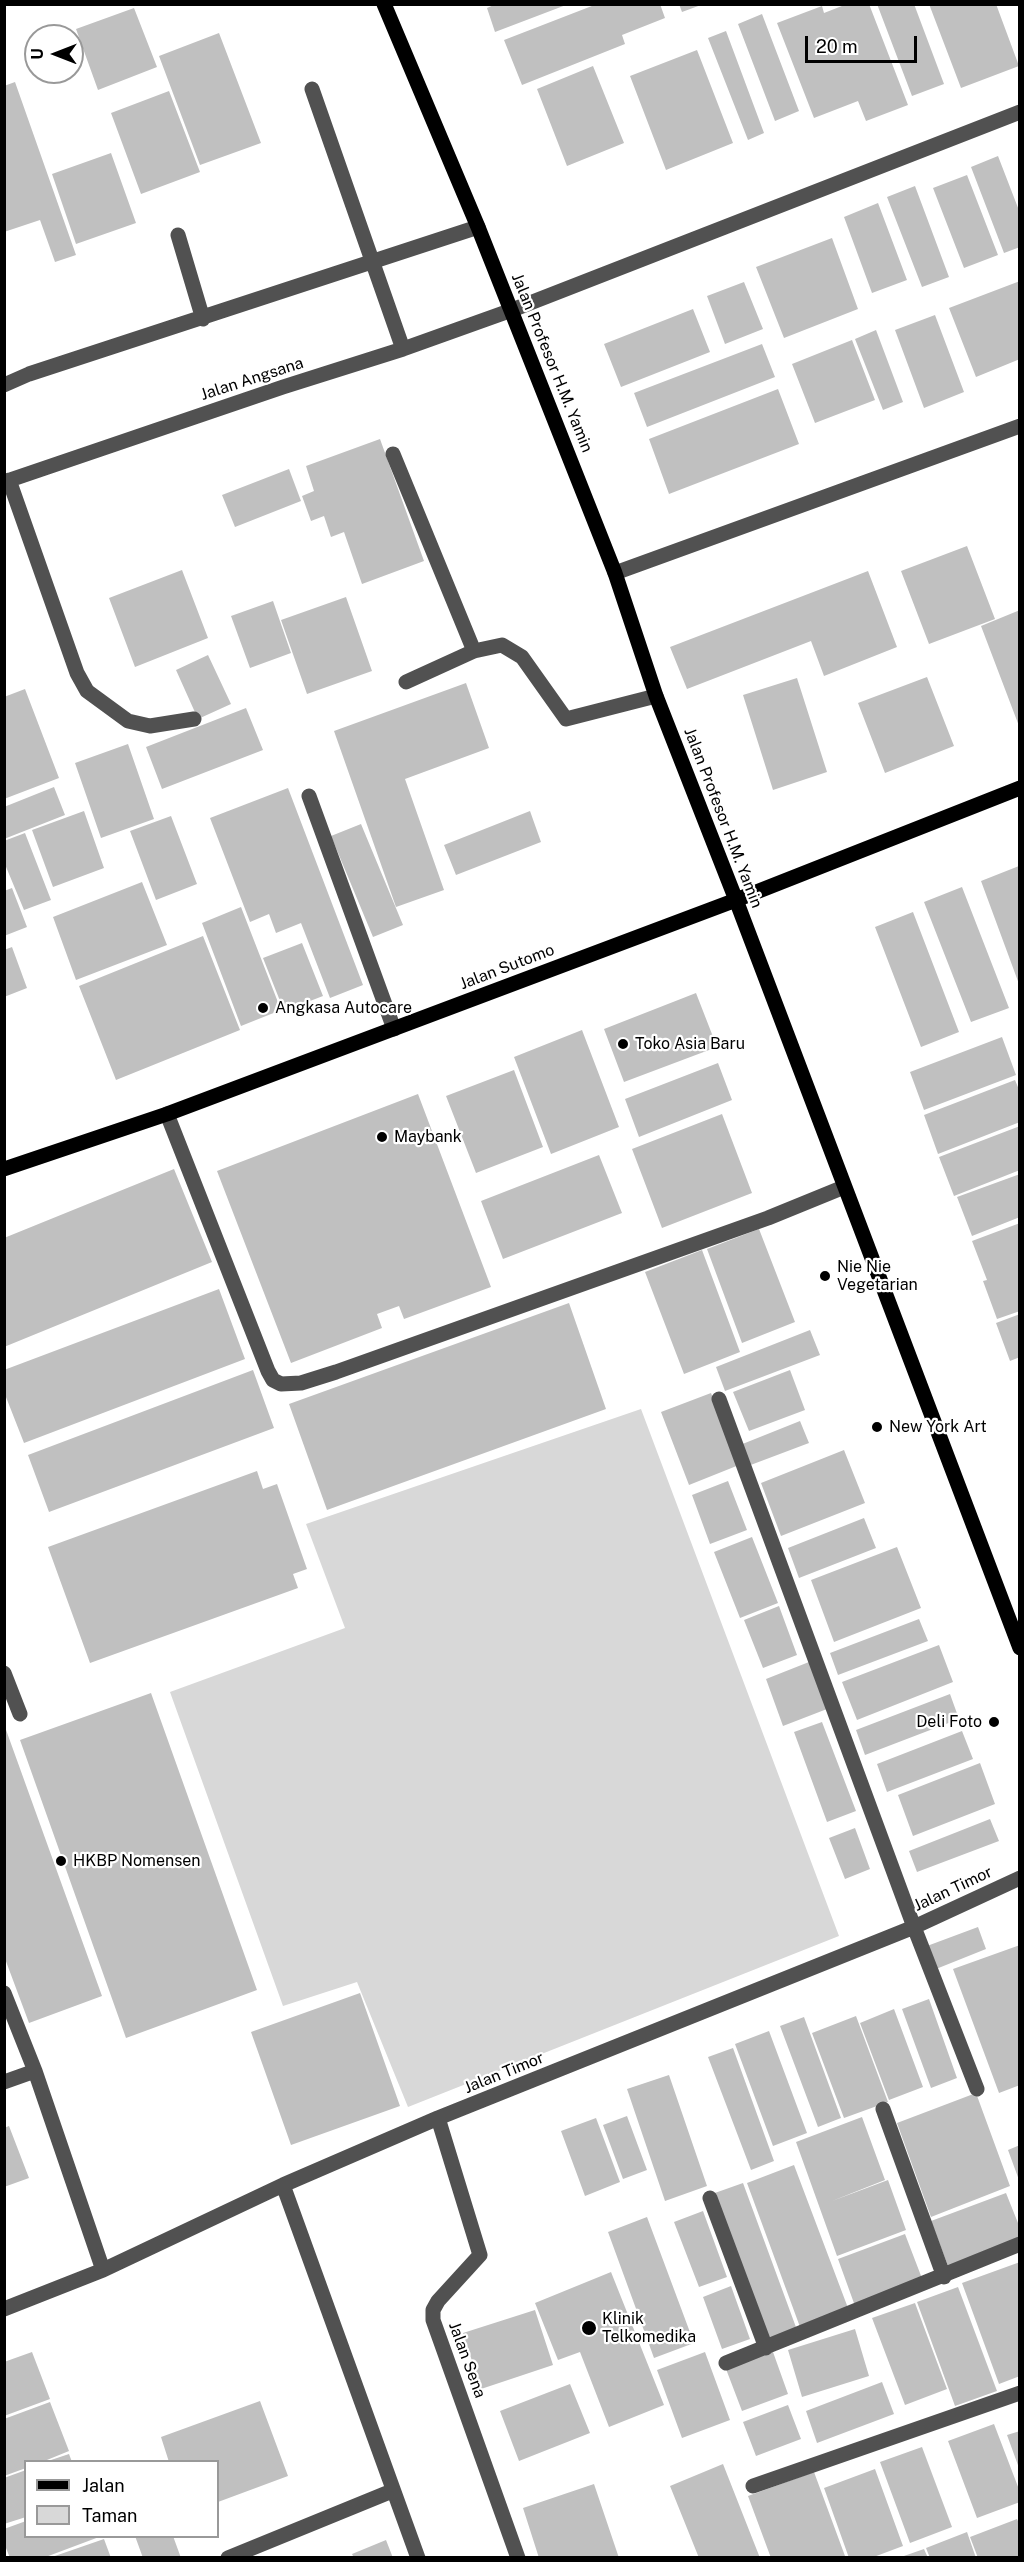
<!DOCTYPE html>
<style>
body{margin:0}
#map{position:relative;width:1024px;height:2562px;overflow:hidden;background:#fff;font-family:"Public Sans",sans-serif}
canvas{display:block}
.frame{position:absolute;inset:0;border:6px solid #000;pointer-events:none}
.legend{position:absolute;left:24px;top:2460px;width:195px;height:78px;box-sizing:border-box;background:#fff;border:2px solid #999;margin:0;padding:8px 10px;list-style:none;font-size:18px;color:#000}
.legend li{display:flex;align-items:center;gap:12px;height:30px}
.legend b{width:30px;border:2px solid #999}
.north{position:absolute;left:24px;top:24px;width:60px;height:60px;box-sizing:border-box;background:#fff;border:2px solid #999;border-radius:50%;rotate:270deg;font-size:16px;font-weight:700;line-height:24px;text-align:center;color:#000}
.north::after{content:'';display:block;margin:auto;width:21px;height:27px;background:#000;clip-path:polygon(50% 0,100% 100%,50% 72%,0 100%)}
.scale{position:absolute;left:805px;top:36px;width:112px;height:27px;box-sizing:border-box;border:3px solid #000;border-top:0;padding-left:8px;font-size:18px;line-height:21px;white-space:nowrap;color:#000;-webkit-text-stroke:4px #fff;paint-order:stroke}
</style>
<div id="map">
<canvas width="1024" height="2562"></canvas>
<div class="frame"></div>
<ul class="legend">
<li><b style="height:8px;background:#000"></b>Jalan</li>
<li><b style="height:16px;background:#d8d8d8"></b>Taman</li>
</ul>
<div class="north">U</div>
<div class="scale">20 m</div>
</div>
<script>
const c = document.querySelector('canvas').getContext('2d');
c.lineJoin = 'round';
function fill(path, color) {
  c.fillStyle = color;
  c.fill(path, 'evenodd');
}
function poly(rows) {
  const path = new Path2D();
  for (const r of rows) {
    path.moveTo(r[0], r[1]);
    for (let i = 2; i < r.length; i += 2) path.lineTo(r[i], r[i + 1]);
  }
  return path;
}
function trace(path, color, width, dash) {
  c.strokeStyle = color;
  c.lineWidth = width;
  c.lineCap = dash ? 'butt' : 'round';
  c.setLineDash(dash || []);
  c.stroke(path);
}
function drawText(font, color, halo, rows, align = 'center') {
  c.font = font + ' "Public Sans",sans-serif';
  c.lineWidth = 4.5;
  c.setLineDash([]);
  c.textBaseline = 'middle';
  c.strokeStyle = halo;
  c.fillStyle = color;
  for (const [text, x, y, turn = 0] of rows) {
    c.save();
    c.translate(x, y);
    c.rotate((+turn || 0) * Math.PI / 180);
    c.textAlign = isNaN(turn) ? turn : align;
    if (halo) c.strokeText(text, 0, 0);
    c.fillText(text, 0, 0);
    c.restore();
  }
}
fill(poly([
 [641,1409,839,1936,408,2107,357,1982,283,2006,170,1692,345,1628,306,1524]
]), '#d8d8d8');
fill(poly([
 [496,4,566,4,566,5,495,32,487,8],
 [597,4,660,4,665,18,622,35,625,44,522,85,504,40],
 [679,4,701,4,701,5,682,12],
 [847,4,869,4,908,105,866,121,858,101,814,118,777,23,822,6,824,13],
 [877,4,914,4,944,84,912,96],
 [929,4,996,4,1019,66,961,88],
 [134,8,157,67,98,90,76,29],
 [762,14,799,111,775,121,738,24],
 [726,31,764,133,748,140,708,38],
 [219,33,261,143,200,165,159,56],
 [697,50,733,143,666,170,630,76],
 [593,66,624,143,567,166,537,89],
 [15,82,76,255,55,262,40,220,4,232,4,86],
 [169,91,200,172,141,194,111,113],
 [111,153,136,223,76,244,52,174],
 [998,156,1020,213,1020,247,1004,253,971,167],
 [967,175,998,255,964,268,933,188],
 [915,186,949,277,922,287,887,197],
 [878,203,907,280,872,293,844,217],
 [832,238,858,309,784,338,756,267],
 [1020,281,1020,359,976,377,949,308],
 [744,282,763,329,725,344,707,296],
 [693,309,710,352,621,387,604,344],
 [935,315,964,392,924,408,895,330],
 [876,330,903,402,883,410,855,339],
 [852,340,875,400,815,423,792,364],
 [762,344,775,377,647,427,634,393],
 [778,389,799,444,669,494,649,439],
 [380,439,424,561,362,584,344,532,331,537,324,516,311,521,302,496,314,491,306,466],
 [289,469,301,501,235,527,222,495],
 [967,546,995,619,929,644,901,571],
 [182,570,208,638,135,667,109,598],
 [868,571,897,647,824,676,811,641,687,689,670,647],
 [346,597,372,671,307,694,281,620],
 [273,601,291,653,250,668,231,616],
 [1020,610,1020,726,1019,726,981,626],
 [208,655,231,704,198,719,176,670],
 [927,677,954,746,885,773,858,703],
 [797,678,827,772,773,790,743,695],
 [466,683,489,748,405,779,444,890,396,907,334,731],
 [25,689,59,778,4,799,4,697],
 [246,708,263,750,162,789,146,747],
 [128,744,154,819,101,838,75,763],
 [54,787,65,815,4,839,4,807],
 [288,788,363,985,330,998,301,923,276,933,269,914,250,922,210,818],
 [84,811,104,868,53,887,32,830],
 [530,811,541,842,456,875,444,845],
 [171,816,197,884,156,900,130,831],
 [361,824,403,925,373,937,331,836],
 [25,833,51,900,24,910,4,862,4,841],
 [1019,866,1020,868,1019,984,981,881],
 [142,882,167,945,76,980,53,917],
 [962,887,1009,1008,971,1022,924,902],
 [12,888,27,927,4,936,4,891],
 [241,907,281,1010,241,1026,202,923],
 [913,912,959,1032,921,1047,875,927],
 [203,936,240,1030,116,1080,79,986],
 [302,943,323,996,284,1011,263,958],
 [12,947,27,988,4,997,4,950],
 [696,993,717,1047,624,1082,604,1029],
 [582,1030,619,1127,551,1154,514,1057],
 [1002,1037,1016,1075,924,1110,910,1072],
 [718,1063,732,1100,639,1137,625,1099],
 [514,1070,543,1147,476,1173,446,1096],
 [1015,1080,1020,1092,1020,1122,938,1154,924,1115],
 [418,1094,491,1287,404,1319,399,1306,377,1314,382,1328,291,1363,217,1171],
 [722,1114,752,1193,662,1228,632,1149],
 [1020,1126,1020,1170,954,1196,939,1157],
 [599,1155,622,1213,503,1259,481,1201],
 [174,1169,212,1262,4,1347,4,1238],
 [1020,1174,1020,1217,972,1236,957,1197],
 [1020,1223,1020,1311,997,1319,983,1281,987,1280,972,1241],
 [759,1229,795,1322,742,1343,707,1249],
 [702,1250,740,1352,684,1374,645,1272],
 [219,1289,245,1359,24,1443,4,1392,4,1370],
 [569,1303,606,1409,327,1510,289,1404],
 [1020,1314,1020,1357,1010,1361,996,1323],
 [810,1330,820,1355,725,1391,716,1367],
 [253,1370,274,1428,49,1512,28,1455],
 [790,1370,805,1410,749,1431,733,1392],
 [711,1393,739,1465,689,1485,661,1412],
 [800,1421,809,1443,748,1466,740,1445],
 [844,1450,865,1503,781,1536,761,1483],
 [257,1471,263,1489,277,1484,307,1569,293,1574,298,1588,90,1663,48,1547],
 [728,1481,747,1530,710,1544,692,1495],
 [864,1518,876,1548,799,1578,788,1548],
 [752,1537,778,1603,740,1618,714,1552],
 [897,1547,921,1608,834,1642,811,1580],
 [779,1606,797,1655,763,1668,744,1620],
 [919,1619,928,1641,838,1675,830,1653],
 [939,1645,953,1682,857,1720,842,1682],
 [809,1662,827,1709,783,1726,766,1679],
 [151,1693,257,1990,126,2038,20,1740],
 [950,1694,959,1719,865,1755,856,1730],
 [822,1722,856,1811,827,1822,794,1732],
 [5,1727,102,1996,29,2023,4,1956],
 [962,1731,973,1759,887,1792,877,1764],
 [980,1763,995,1804,913,1836,898,1795],
 [990,1819,999,1841,917,1872,909,1851],
 [855,1828,870,1869,845,1879,829,1838],
 [978,1927,986,1949,936,1969,927,1946],
 [1020,1945,1020,2085,999,2093,953,1969],
 [360,1993,400,2106,291,2145,251,2032],
 [929,1999,957,2078,931,2088,902,2009],
 [894,2009,923,2087,889,2100,860,2023],
 [856,2016,888,2102,844,2118,812,2033],
 [804,2017,841,2118,818,2127,780,2026],
 [769,2031,807,2133,773,2146,735,2044],
 [733,2048,774,2161,751,2170,708,2057],
 [669,2075,707,2186,665,2201,627,2089],
 [976,2093,1010,2186,931,2217,897,2123],
 [627,2116,647,2170,623,2179,603,2125],
 [862,2117,885,2180,832,2201,888,2180,906,2230,837,2256,796,2142],
 [596,2118,620,2182,585,2196,561,2131],
 [9,2126,29,2178,4,2187,4,2128],
 [1020,2145,1020,2180,1019,2180,1008,2150],
 [794,2165,848,2308,800,2327,747,2183],
 [743,2183,797,2330,767,2342,712,2194],
 [1006,2193,1020,2228,1020,2238,948,2266,931,2221],
 [703,2211,727,2277,699,2287,674,2222],
 [647,2217,694,2343,654,2358,608,2232],
 [905,2234,923,2281,855,2306,838,2259],
 [1020,2262,1020,2376,999,2384,962,2283],
 [611,2272,664,2405,609,2427,580,2352,558,2360,535,2303],
 [731,2286,750,2339,722,2349,703,2297],
 [958,2287,997,2391,955,2406,917,2302],
 [915,2303,947,2389,905,2405,872,2318],
 [535,2310,553,2365,481,2389,463,2333],
 [855,2329,869,2376,802,2397,788,2350],
 [32,2352,50,2399,4,2416,4,2362],
 [705,2352,730,2420,682,2438,657,2370],
 [773,2352,788,2394,742,2411,726,2369],
 [882,2382,894,2414,817,2443,806,2411],
 [570,2384,590,2433,519,2461,500,2411],
 [260,2401,288,2476,218,2502,218,2462,169,2462,161,2437],
 [50,2402,69,2451,42,2462,26,2462,26,2468,4,2476,4,2419],
 [788,2405,801,2439,756,2456,743,2422],
 [994,2424,1020,2492,1020,2502,977,2518,948,2441],
 [1020,2431,1020,2467,1019,2468,1007,2435],
 [922,2447,952,2527,910,2543,880,2462],
 [69,2454,72,2462,48,2462,48,2461],
 [723,2464,760,2558,699,2558,670,2486],
 [875,2469,903,2546,871,2558,849,2558,824,2488],
 [26,2470,26,2517,4,2524,4,2478],
 [814,2472,845,2556,771,2558,748,2496],
 [594,2484,619,2558,539,2558,523,2508],
 [1017,2519,1020,2525,1020,2558,978,2558,970,2537],
 [26,2521,26,2536,99,2537,43,2558,10,2558,4,2543,4,2529],
 [967,2532,976,2558,930,2558,926,2548],
 [135,2536,173,2536,181,2558,143,2558],
 [104,2539,111,2558,52,2558,52,2557],
 [386,2540,393,2558,354,2558,352,2554],
 [924,2549,928,2558,901,2558,901,2557]
]), '#c0c0c0');
trace(poly([
 [312,89,403,349],
 [178,235,203,319],
 [4,385,29,374,478,227],
 [393,454,474,651],
 [9,480,77,673,87,691,128,721,150,726,194,719],
 [4,482,283,387,403,349,512,310,1020,112],
 [615,573,1020,426],
 [406,682,474,651,502,645,522,657,566,719,656,696],
 [309,796,394,1029],
 [167,1114,268,1371,273,1380,281,1384,301,1383,336,1372,768,1218,844,1187],
 [719,1399,914,1927,977,2089],
 [4,1673,20,1714],
 [4,1993,35,2071,4,2082],
 [35,2071,103,2270],
 [883,2109,944,2277],
 [438,2118,480,2255,438,2301,433,2310,433,2320,518,2558],
 [283,2185,418,2558],
 [710,2198,766,2348],
 [4,2309,103,2270,283,2185,438,2118,914,1927,1020,1878],
 [726,2363,1020,2244],
 [753,2486,1020,2393],
 [228,2558,392,2491]
]), '#515151', 15);
trace(poly([
 [384,4,478,227,615,573,656,696,736,900,1020,1648],
 [4,1169,167,1114,736,900,1020,788]
]), '#000', 15);
for (const [x, y, r, color] of [
 [263,1008,6,"#000"],
 [623,1044,6,"#000"],
 [382,1137,6,"#000"],
 [825,1276,6,"#000"],
 [877,1427,6,"#000"],
 [994,1722,6,"#000"],
 [61,1861,6,"#000"],
 [589,2328,8,"#000"]
]) {
  const dot = new Path2D();
  dot.arc(x, y, r, 0, 2 * Math.PI);
  c.fillStyle = color;
  c.fill(dot);
  trace(dot, '#fff', 2);
}
drawText('16px', '#000', '#fff', [
 ["Jalan Profesor H.M. Yamin",552,363,68],
 ["Jalan Angsana",252,379,-18],
 ["Jalan Profesor H.M. Yamin",723,818,69],
 ["Jalan Sutomo",507,967,-21],
 ["Jalan Timor",953,1889,-25],
 ["Jalan Timor",504,2073,-22],
 ["Jalan Sena",467,2360,70]
]);
drawText('16px', '#000', '#fff', [
 ["Angkasa Autocare",275,1008],
 ["Toko Asia Baru",635,1044],
 ["Maybank",394,1137],
 ["Nie Nie",837,1267],
 ["Vegetarian",837,1285],
 ["New York Art",889,1427],
 ["Deli Foto",982,1722,"right"],
 ["HKBP Nomensen",73,1861],
 ["Klinik",602,2319],
 ["Telkomedika",602,2337]
], 'left');
</script>
